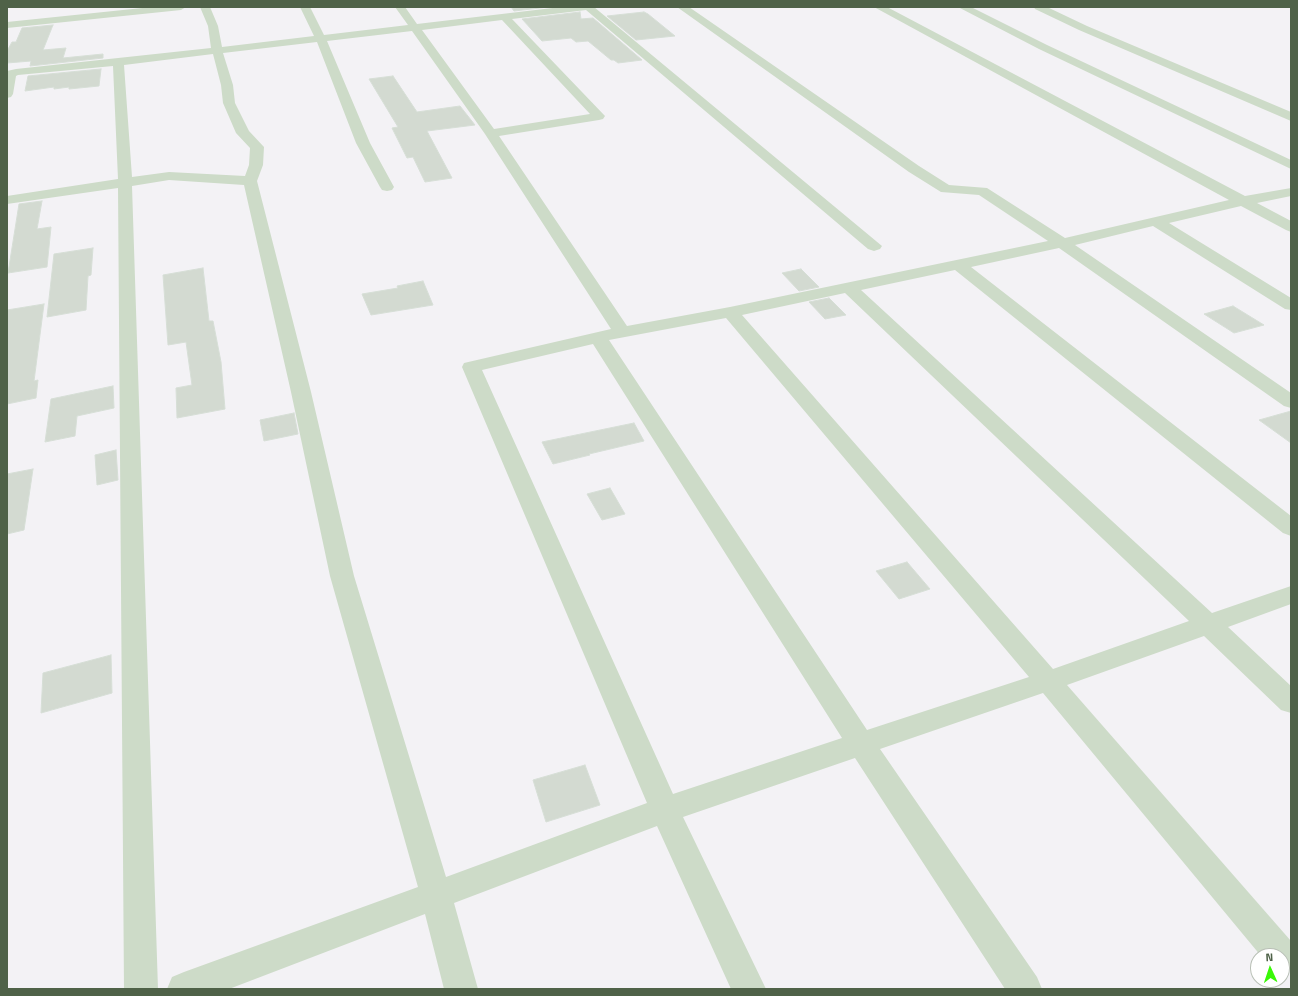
<!DOCTYPE html>
<style>
body{margin:0}
#map{position:relative;width:1298px;height:996px;overflow:hidden;background:#f3f2f5;font-family:"Titillium Web",sans-serif}
canvas{display:block}
.frame{position:absolute;inset:0;border:8px solid #4f6248;pointer-events:none}
.north{position:absolute;left:1250px;top:948px;width:40px;height:40px;box-sizing:border-box;background:#fff;border:1px solid #b9c0b6;border-radius:50%;rotate:357deg;font-size:11px;font-weight:700;line-height:16px;text-align:center;color:#4f6248}
.north::after{content:'';display:block;margin:auto;width:14px;height:18px;background:#3af808;clip-path:polygon(50% 0,100% 100%,50% 72%,0 100%)}
</style>
<div id="map">
<canvas width="1298" height="996"></canvas>
<div class="frame"></div>
<div class="north">N</div>
</div>
<script>
const c = document.querySelector('canvas').getContext('2d');
c.lineJoin = 'round';
function fill(path, color) {
  c.fillStyle = color;
  c.fill(path, 'evenodd');
}
function poly(rows) {
  const path = new Path2D();
  for (const r of rows) {
    path.moveTo(r[0], r[1]);
    for (let i = 2; i < r.length; i += 2) path.lineTo(r[i], r[i + 1]);
  }
  return path;
}
function trace(path, color, width, dash) {
  c.strokeStyle = color;
  c.lineWidth = width;
  c.lineCap = dash ? 'butt' : 'round';
  c.setLineDash(dash || []);
  c.stroke(path);
}
const building = poly([
 [511,7,548,7,514,11,511,7],
 [580,12,581,19,593,18,642,60,618,63,614,60,611,60,588,41,576,42,571,38,542,41,522,19,580,12],
 [644,12,648,14,675,36,636,40,607,16,644,12],
 [53,25,43,50,66,48,63,58,103,54,103,58,30,66,31,61,7,63,7,51,12,42,16,42,22,28,53,25],
 [101,69,99,86,69,89,69,87,54,89,54,87,25,91,28,76,101,69],
 [393,76,417,112,460,106,475,125,427,131,452,178,425,182,413,157,407,158,392,128,398,127,369,79,393,76],
 [42,201,37,229,51,227,47,267,8,273,19,204,42,201],
 [93,248,91,275,88,276,86,310,47,317,54,254,93,248],
 [203,268,209,321,213,321,221,362,225,409,177,418,176,388,192,385,186,342,168,345,163,275,203,268],
 [801,269,819,287,799,291,782,273,801,269],
 [423,281,433,305,371,315,362,294,398,288,397,286,423,281],
 [829,298,846,315,825,319,809,302,829,298],
 [44,304,34,381,38,380,36,398,7,404,7,310,44,304],
 [1233,306,1264,325,1234,333,1204,314,1233,306],
 [113,386,114,408,77,416,75,436,45,442,51,399,113,386],
 [1291,411,1291,443,1259,420,1291,411],
 [294,413,298,434,264,441,260,420,294,413],
 [634,423,644,441,589,454,590,455,553,464,542,442,634,423],
 [116,450,118,480,97,485,95,455,116,450],
 [33,469,24,530,7,534,7,474,33,469],
 [610,488,625,514,602,520,587,494,610,488],
 [907,562,930,589,899,599,876,571,907,562],
 [111,655,112,693,41,713,43,673,111,655],
 [585,765,600,805,546,822,533,780,585,765]
]);
fill(building, '#d3dad1');
trace(building, '#d6ded6', 1);
fill(poly([
 [152,7,186,7,181,10,7,28,7,22,152,7],
 [200,7,210,7,218,26,222,47,314,36,300,7,310,7,324,35,408,25,395,7,405,7,417,24,561,7,594,7,882,246,880,249,874,251,868,249,586,10,512,19,605,116,603,119,599,120,499,136,627,326,730,307,1048,241,979,195,941,192,909,172,677,7,689,7,919,166,949,185,987,188,1065,238,1229,200,874,7,887,7,1245,196,1291,188,1291,196,1257,203,1291,221,1291,232,1286,230,1241,206,1169,223,1291,298,1291,310,1285,309,1153,226,1075,245,1291,393,1291,408,1284,406,1059,248,971,267,1291,516,1291,536,1283,533,955,270,861,290,1212,613,1291,586,1291,604,1228,627,1291,686,1291,713,1281,710,1204,636,1067,685,1291,941,1291,969,1282,972,1282,956,1261,956,1043,693,880,749,1037,977,1042,989,1005,989,855,758,683,817,766,989,731,989,657,826,454,903,478,989,444,989,425,914,229,989,167,989,172,977,184,972,418,887,330,576,291,392,244,185,169,180,132,186,158,989,124,989,118,188,7,204,7,196,118,179,113,66,18,75,16,76,13,94,11,97,7,98,7,71,16,69,211,48,208,26,200,7],
 [502,20,590,114,494,129,422,30,502,20],
 [412,31,485,134,611,329,464,363,462,367,647,803,446,877,354,576,311,392,257,181,263,165,264,147,249,131,235,103,233,85,223,53,317,42,356,143,380,187,382,190,387,191,392,190,394,187,370,143,327,41,412,31],
 [213,54,221,85,223,103,236,133,250,148,249,165,245,176,169,172,132,177,124,65,213,54],
 [845,293,1189,621,1053,669,742,315,845,293],
 [726,318,1029,677,867,730,609,340,726,318],
 [593,344,842,738,673,794,482,370,593,344],
 [958,7,971,7,1047,45,1291,160,1291,169,1039,49,958,7],
 [1034,7,1047,7,1087,26,1291,112,1291,121,1079,30,1035,9,1034,7]
]), '#cddbc8');
</script>
